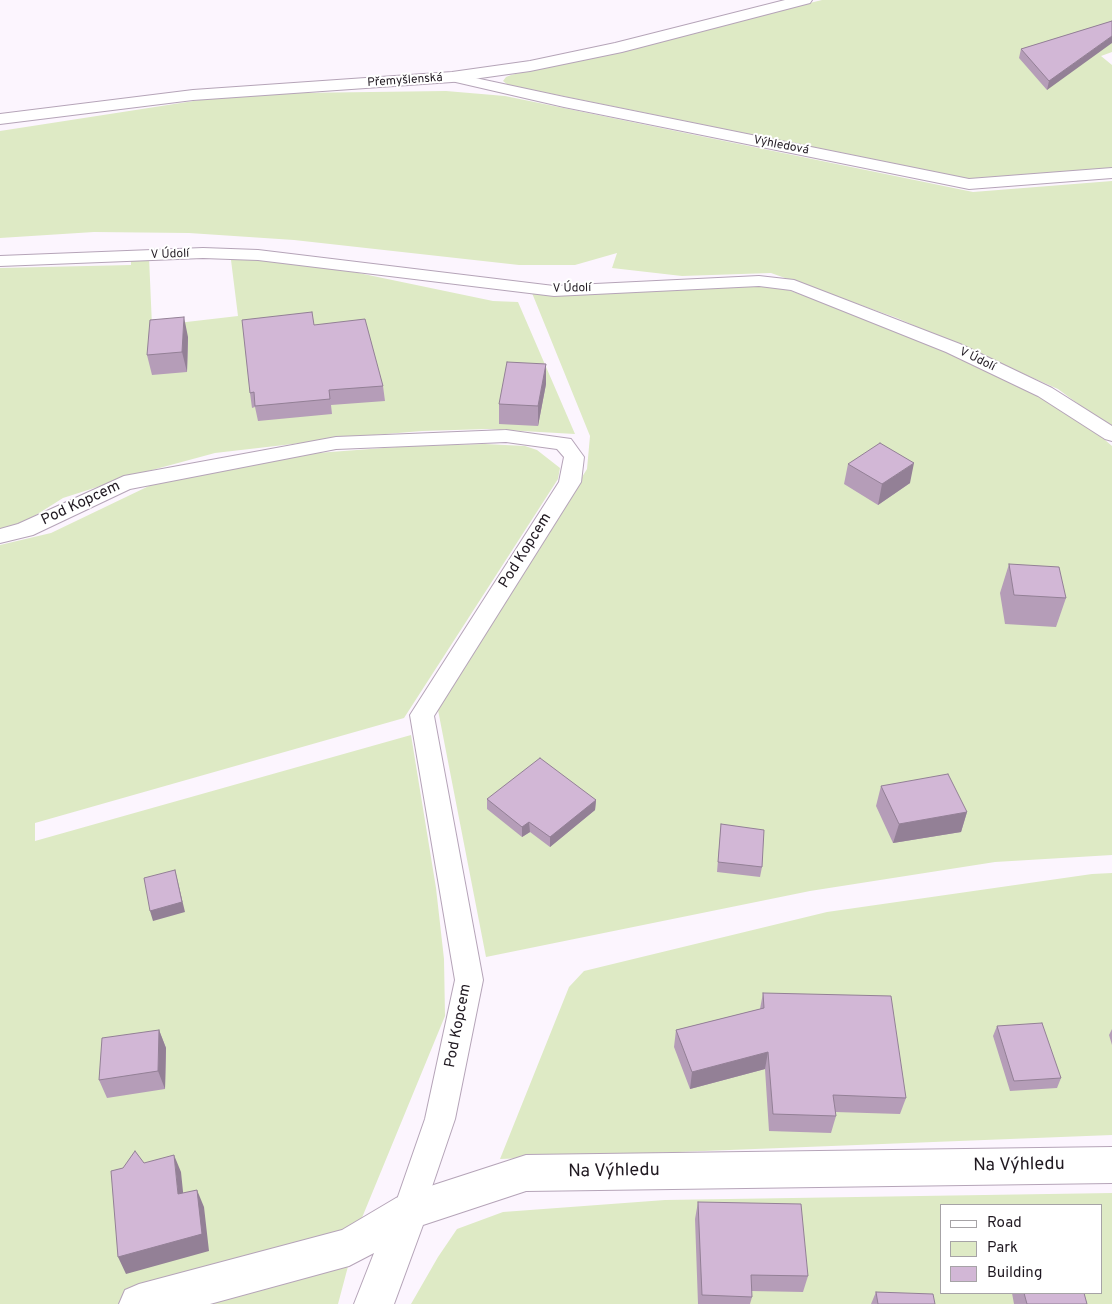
<!DOCTYPE html>
<meta charset="utf-8">
<style>
body{margin:0}
#map{position:relative;width:1112px;height:1304px;overflow:hidden;background:#fcf5fe;font-family:Overpass,sans-serif}
canvas{display:block}
.legend{position:absolute;left:940px;top:1204px;width:162px;height:90px;box-sizing:border-box;background:#fff;border:1px solid #a6a3a6;margin:0;padding:6px 9px;list-style:none;font-size:15px;color:#201921}
.legend li{display:flex;align-items:center;gap:10px;height:25px}
.legend b{width:25px;border:1px solid #a6a3a6}
</style>
<div id="map">
<canvas width="1112" height="1304"></canvas>
<ul class="legend">
<li><b style="height:6px;background:#fff"></b>Road</li>
<li><b style="height:14px;background:#deeac5"></b>Park</li>
<li><b style="height:14px;background:#d2b7d6"></b>Building</li>
</ul>
</div>
<script>
const c = document.querySelector('canvas').getContext('2d');
c.lineJoin = 'round';
function fill(path, color) {
  c.fillStyle = color;
  c.fill(path, 'evenodd');
}
function poly(rows) {
  const path = new Path2D();
  for (const r of rows) {
    path.moveTo(r[0], r[1]);
    for (let i = 2; i < r.length; i += 2) path.lineTo(r[i], r[i + 1]);
  }
  return path;
}
function trace(path, color, width, dash) {
  c.strokeStyle = color;
  c.lineWidth = width;
  c.lineCap = dash ? 'butt' : 'round';
  c.setLineDash(dash || []);
  c.stroke(path);
}
function drawText(font, color, halo, rows, align = 'center') {
  c.font = font + ' Overpass,sans-serif';
  c.lineWidth = 4;
  c.setLineDash([]);
  c.textBaseline = 'middle';
  c.strokeStyle = halo;
  c.fillStyle = color;
  for (const [text, x, y, turn = 0] of rows) {
    c.save();
    c.translate(x, y);
    c.rotate((+turn || 0) * Math.PI / 180);
    c.textAlign = isNaN(turn) ? turn : align;
    if (halo) c.strokeText(text, 0, 0);
    c.fillText(text, 0, 0);
    c.restore();
  }
}
fill(poly([
 [822,0,1112,0,1112,52,1101,56,1112,65,1112,168,971,179,508,85,503,81,506,77,511,75,653,42],
 [446,91,505,96,973,192,1112,181,1112,429,1058,389,897,318,771,273,682,276,612,268,617,253,575,265,519,265,294,240,189,233,94,232,0,238,0,131,213,98,297,93],
 [149,257,152,326,238,316,231,260,248,259,325,266,493,301,518,302,575,434,487,429,422,431,362,436,215,453,141,473,63,498,17,527,0,532,0,268,131,265,131,258],
 [768,283,865,317,951,351,1074,413,1112,446,1112,855,995,862,810,891,486,957,438,710,587,469,590,436,532,293,562,296],
 [485,444,525,446,537,450,560,468,558,479,404,718,35,823,35,841,411,735,436,888,444,959,445,1016,359,1225,338,1304,0,1304,0,545,51,533,151,485,304,454,410,446],
 [1112,873,1112,1135,500,1159,569,987,584,971,827,912,1092,874],
 [1112,1193,1112,1304,411,1304,438,1257,457,1229,503,1212,665,1200],
 [941,1205,1101,1205,1101,1293,941,1293]
]), '#deeac5');
const lane = poly([
 [452,73,564,97,969,179,1112,168,1112,178,969,189,564,107,447,80,445,77,447,74,452,73],
 [203,248,258,250,554,286,759,276,794,280,960,344,1052,388,1112,426,1112,441,1105,439,1038,396,946,352,791,290,759,286,554,296,258,260,203,258,0,266,0,256,203,248],
 [506,430,571,439,584,457,581,482,434,716,483,980,455,1119,420,1222,409,1227,398,1222,393,1211,425,1119,455,980,410,715,559,482,564,457,557,449,506,442,336,449,130,489,33,535,0,543,0,529,18,524,124,476,336,437,506,430]
]);
const street = poly([
 [785,0,812,0,810,3,622,52,530,71,452,82,193,100,0,124,0,114,193,90,452,72,530,61,615,43,785,0],
 [1112,1147,1112,1183,526,1191,423,1225,394,1304,354,1304,374,1253,349,1266,210,1304,119,1304,125,1290,139,1284,342,1230,396,1198,409,1193,526,1155,1112,1147]
]);
trace(lane, '#b5a4b8', 2);
trace(street, '#b5a4b8', 2);
fill(lane, '#fff');
fill(street, '#fff');
fill(poly([
 [1112,21,1047,90,1019,58,1021,49],
 [314,325,383,386,385,401,331,405,332,414,258,421,255,407,252,408,250,393],
 [188,337,187,372,152,375,147,355],
 [546,364,546,384,538,426,499,424,499,404],
 [848,464,910,483,878,505,844,484],
 [1009,564,1066,598,1056,627,1005,624,1000,593],
 [881,786,967,812,961,832,893,843,876,806],
 [487,799,596,800,595,810,550,847,530,832,522,837,487,809],
 [721,824,762,867,760,877,717,872],
 [763,993,906,1098,900,1114,835,1112,836,1116,831,1133,769,1131,765,1069,690,1089,674,1047,676,1030,760,1009],
 [997,1026,1061,1078,1057,1088,1010,1091,993,1036],
 [1112,1029,1112,1045,1109,1035],
 [159,1030,166,1048,165,1089,107,1098,99,1080],
 [698,1202,808,1276,803,1292,751,1291,752,1297,750,1304,698,1304,695,1219],
 [876,1292,935,1304,871,1304],
 [1012,1293,1084,1293,1087,1304,1014,1304]
]), '#b59db8');
fill(poly([
 [1112,36,1112,43,1047,90,1049,81],
 [184,317,188,337,187,372,182,352],
 [546,364,546,384,538,426,538,406],
 [914,463,910,483,878,505,882,484],
 [596,800,595,810,550,847,550,837],
 [967,812,961,832,893,843,899,824],
 [529,822,530,832,522,837,522,827],
 [175,870,185,912,153,921,150,911],
 [159,1030,166,1048,165,1089,158,1071],
 [768,1052,765,1069,690,1089,692,1072],
 [174,1155,181,1172,185,1211,178,1194],
 [197,1190,204,1207,209,1251,126,1274,118,1257]
]), '#938096');
const building = poly([
 [1112,21,1112,36,1049,81,1021,49,1112,21],
 [312,312,314,325,365,319,383,386,329,390,330,399,255,406,254,392,250,393,242,320,312,312],
 [184,317,182,352,147,355,150,320,184,317],
 [507,362,546,364,538,406,499,404,507,362],
 [880,443,914,463,882,484,848,464,880,443],
 [1009,564,1059,567,1066,598,1014,595,1009,564],
 [540,758,596,800,550,837,529,822,522,827,487,799,540,758],
 [948,774,967,812,899,824,881,786,948,774],
 [721,824,764,830,762,867,718,862,721,824],
 [175,870,182,902,150,911,144,878,175,870],
 [763,993,891,996,906,1098,833,1095,836,1116,773,1114,768,1052,692,1072,676,1030,764,1008,763,993],
 [1042,1023,1061,1078,1014,1081,997,1026,1042,1023],
 [159,1030,158,1071,99,1080,102,1038,159,1030],
 [135,1151,144,1163,174,1155,178,1194,197,1190,202,1234,118,1257,111,1171,123,1168,135,1151],
 [698,1202,801,1204,808,1276,751,1275,752,1297,702,1295,698,1202],
 [876,1292,933,1294,935,1304,878,1304,876,1292],
 [1024,1293,1084,1293,1087,1304,1027,1304,1024,1293]
]);
fill(building, '#d2b7d6');
trace(building, '#938096', 1);
drawText('12px', '#201921', '#fff', [
 ["Přemyšlenská",405,81,-4],
 ["Výhledová",781,146,11],
 ["V Údolí",170,255,-2],
 ["V Údolí",572,289,-1],
 ["V Údolí",977,360,26]
]);
drawText('15px', '#201921', '#fff', [
 ["Pod Kopcem",81,504,-25],
 ["Pod Kopcem",526,551,-58],
 ["Pod Kopcem",459,1026,-79]
]);
drawText('18px', '#201921', '#fff', [
 ["Na Výhledu",1019,1166,-1],
 ["Na Výhledu",614,1172,-1]
]);
</script>
